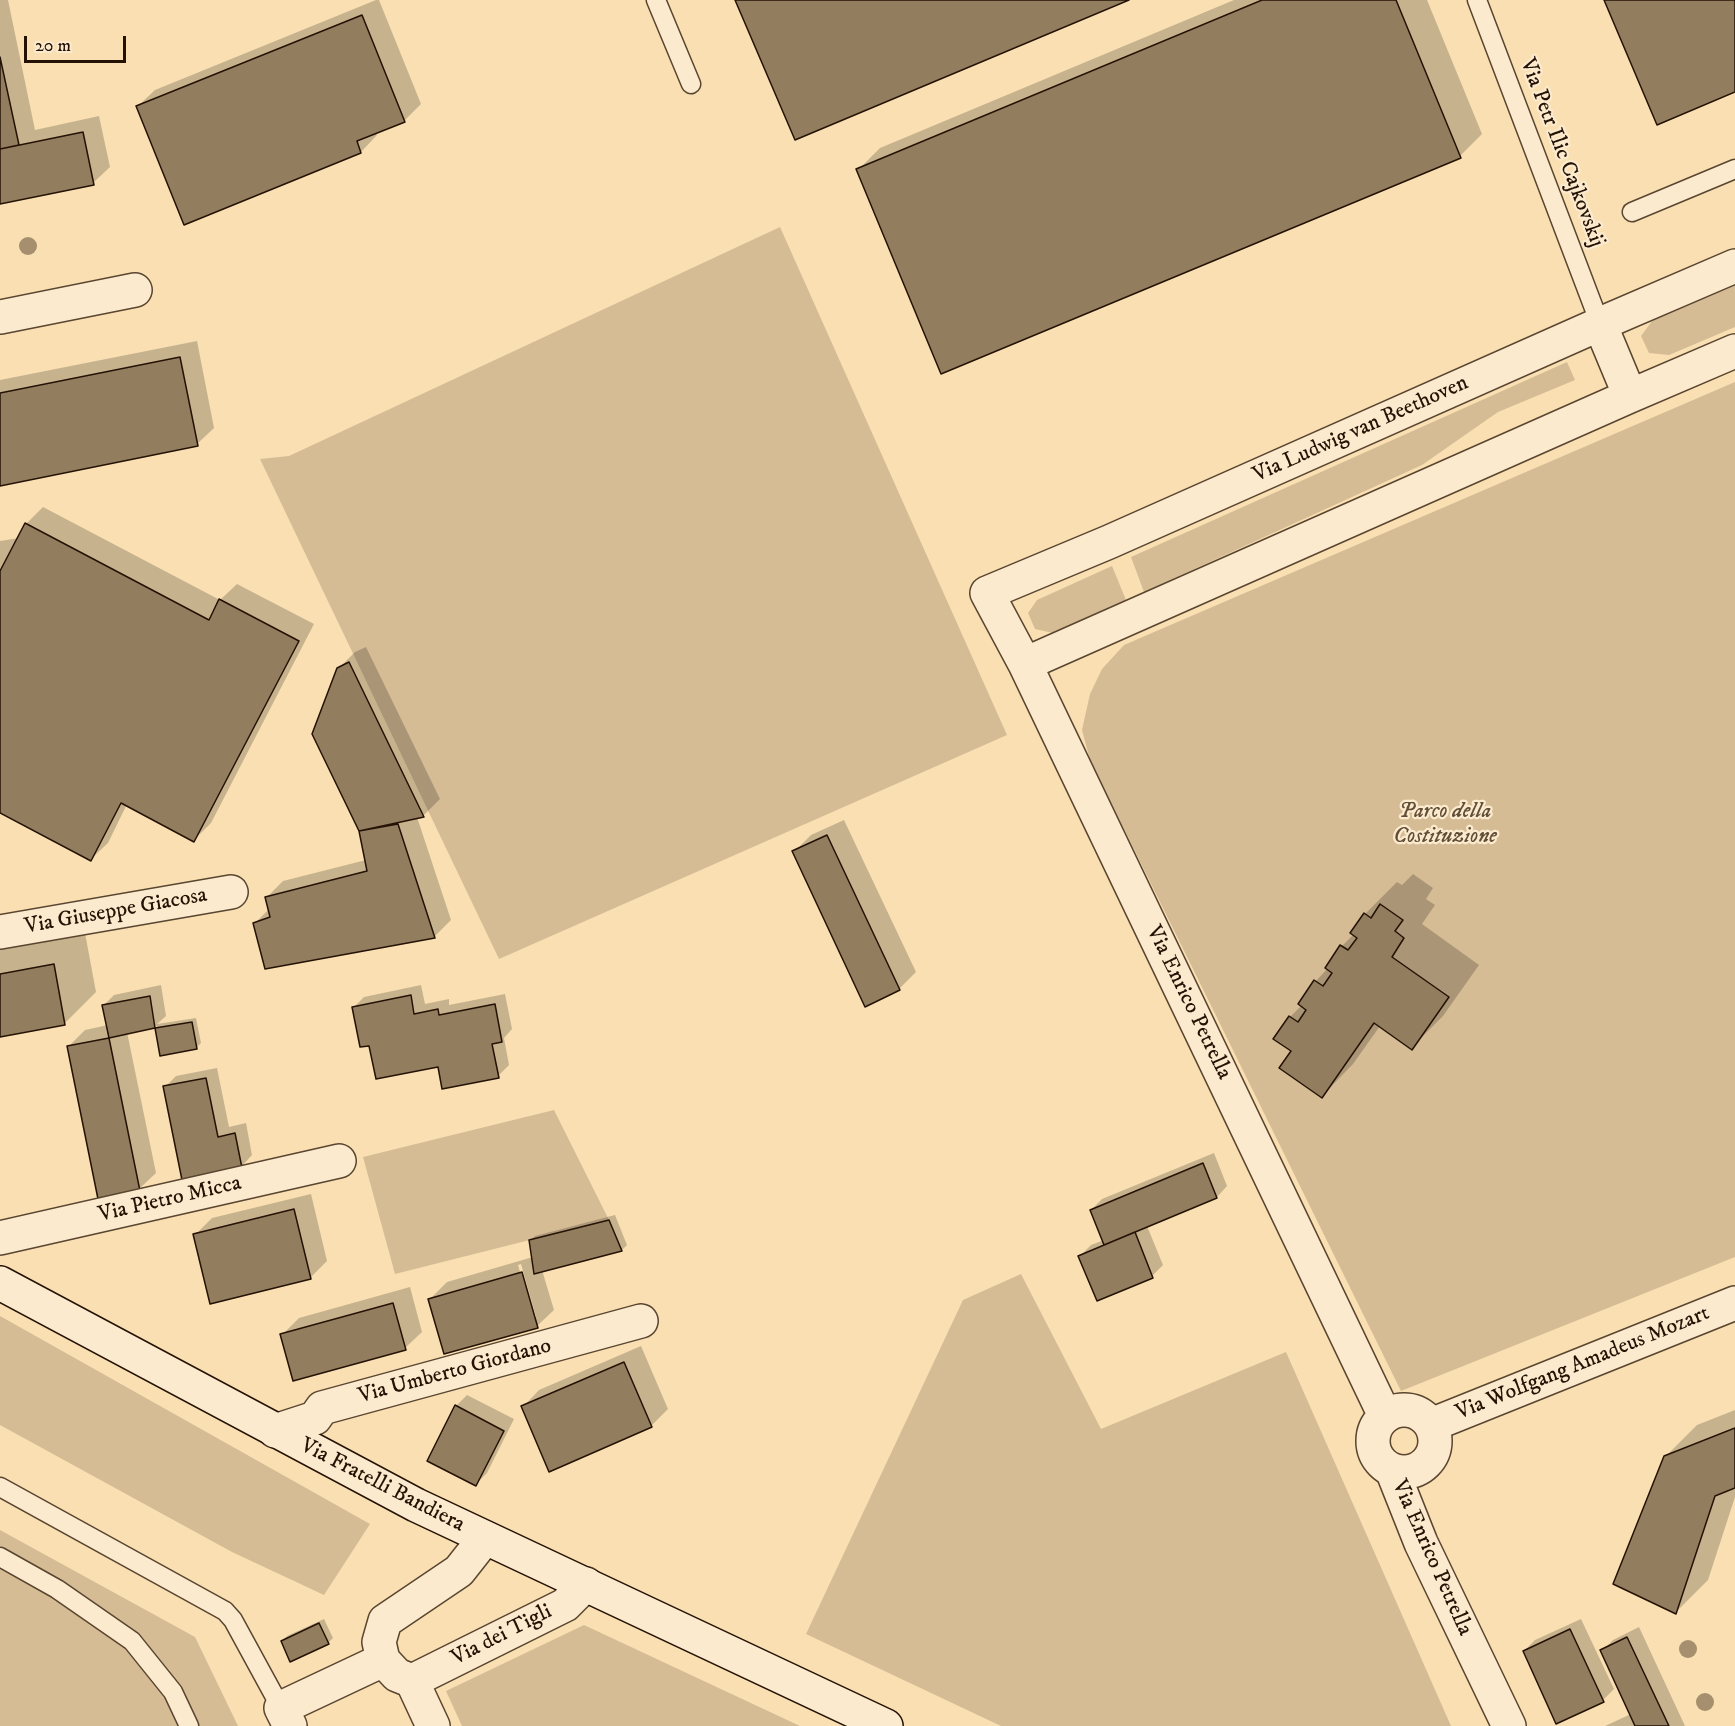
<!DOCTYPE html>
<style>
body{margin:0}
#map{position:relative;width:1735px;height:1726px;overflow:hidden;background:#f9dfb2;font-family:"IM FELL DW Pica",serif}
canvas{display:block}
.scale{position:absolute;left:24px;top:36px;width:102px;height:27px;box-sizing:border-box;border:3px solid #241205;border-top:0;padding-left:8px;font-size:18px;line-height:21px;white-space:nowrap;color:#241205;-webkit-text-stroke:4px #fbeacd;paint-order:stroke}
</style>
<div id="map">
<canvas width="1735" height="1726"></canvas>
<div class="scale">20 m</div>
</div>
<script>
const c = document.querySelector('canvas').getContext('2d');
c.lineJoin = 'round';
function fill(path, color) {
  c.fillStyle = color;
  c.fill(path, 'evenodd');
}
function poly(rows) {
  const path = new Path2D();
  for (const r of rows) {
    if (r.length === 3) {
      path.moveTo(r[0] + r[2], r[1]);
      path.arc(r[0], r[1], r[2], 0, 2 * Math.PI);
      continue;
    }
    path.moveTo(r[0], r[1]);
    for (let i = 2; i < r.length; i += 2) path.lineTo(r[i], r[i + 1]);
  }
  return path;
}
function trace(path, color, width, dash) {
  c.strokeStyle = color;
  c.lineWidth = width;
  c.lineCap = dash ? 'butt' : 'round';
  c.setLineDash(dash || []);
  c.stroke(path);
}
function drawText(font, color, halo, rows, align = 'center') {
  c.font = font + ' "IM FELL DW Pica",serif';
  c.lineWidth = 4.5;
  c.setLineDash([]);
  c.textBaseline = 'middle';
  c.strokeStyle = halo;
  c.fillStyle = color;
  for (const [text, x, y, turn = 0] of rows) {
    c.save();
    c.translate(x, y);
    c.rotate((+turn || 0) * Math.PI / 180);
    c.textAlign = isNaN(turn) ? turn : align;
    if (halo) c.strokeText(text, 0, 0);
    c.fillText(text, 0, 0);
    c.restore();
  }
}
fill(poly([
 [780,227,1007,735,499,959,260,459,289,456],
 [1735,285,1735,327,1669,355,1649,353,1641,336,1655,317,1673,312],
 [1567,362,1575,380,1498,412,1422,465,1144,592,1131,557],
 [1735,382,1735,1257,1401,1391,1090,760,1082,730,1090,694,1102,669,1124,645],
 [1112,566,1126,600,1053,633,1035,629,1028,613,1037,600],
 [554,1110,609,1220,395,1274,363,1157],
 [1021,1274,1101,1429,1286,1352,1451,1726,1001,1726,806,1634,963,1300],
 [0,1316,370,1524,324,1595,232,1552,0,1425],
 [0,1530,195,1637,238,1726,0,1726],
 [584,1625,800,1726,462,1726,446,1691]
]), '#d5bc95');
fill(poly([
 [0,0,8,0,35,130,99,116,110,167,93,183,0,203],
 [376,0,379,0,421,104,404,121,376,132,377,135,361,152,138,106,155,90],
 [1234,0,1427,0,1482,134,1460,156,942,372,858,170,880,148],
 [197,341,214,428,197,444,0,484,0,380],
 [43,507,220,600,237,584,314,624,211,823,194,840,127,804,108,843,91,859,0,811,0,541,19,538,26,524],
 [366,647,440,799,423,816,417,817,451,920,435,936,266,967,255,923,269,909,267,897,283,881,366,860,360,831,313,734,338,669,355,652],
 [844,820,916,972,899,989,794,852,811,835],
 [1413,874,1433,888,1426,899,1435,905,1422,924,1479,965,1443,1016,1411,1048,1380,1026,1353,1064,1322,1096,1293,1051,1290,1017,1302,1005,1300,1004,1316,981,1328,968,1342,946,1354,934,1352,933,1365,914,1397,882,1402,885],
 [85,933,96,992,64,1024,0,1036,0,949],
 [161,985,166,1016,157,1024,196,1018,201,1043,196,1048,161,1054,157,1026,127,1032,156,1173,139,1189,68,1047,85,1030,108,1025,103,1006,114,995],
 [421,985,425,1004,449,999,449,1005,505,994,512,1029,504,1038,509,1065,498,1076,439,1065,370,1044,353,1008,364,997],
 [217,1068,229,1127,246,1123,252,1155,242,1166,165,1087,176,1076],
 [1214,1153,1227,1186,1217,1197,1147,1226,1163,1265,1152,1276,1080,1256,1091,1245,1104,1240,1091,1210,1102,1199],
 [311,1194,327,1261,311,1277,195,1235,212,1218],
 [615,1215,627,1245,622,1250,542,1270,554,1310,537,1326,430,1299,447,1282,533,1257,530,1241,535,1236],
 [521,1264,536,1317,533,1317,518,1265],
 [410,1287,422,1332,405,1348,282,1335,299,1318],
 [641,1346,668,1409,651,1426,523,1407,539,1390],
 [467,1395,514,1419,487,1473,476,1484,456,1406],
 [1735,1410,1735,1497,1708,1580,1676,1612,1665,1457,1697,1425],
 [324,1619,333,1638,328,1643,282,1641,287,1636],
 [1581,1619,1614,1689,1603,1700,1524,1651,1535,1640],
 [1639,1627,1685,1726,1605,1726,1631,1714,1602,1651,1613,1640]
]), '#0003');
const building = poly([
 [735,0,1129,0,795,140,735,0],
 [1262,0,1396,0,1461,158,941,374,856,169,1262,0],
 [1604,0,1735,0,1735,92,1657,125,1604,0],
 [362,15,405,122,357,141,361,153,184,225,136,106,362,15],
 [0,57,19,145,0,149,0,57],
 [83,132,94,185,0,204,0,149,83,132],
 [180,357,198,446,0,486,0,393,180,357],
 [25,523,209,620,219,599,299,641,194,842,121,803,91,861,0,813,0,571,25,523],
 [349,662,424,817,359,831,312,734,337,668,349,662],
 [398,824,435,938,265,969,253,923,270,917,265,897,367,871,359,831,398,824],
 [827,835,900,990,865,1007,792,851,827,835],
 [1380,904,1403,920,1395,931,1404,938,1392,957,1449,997,1412,1050,1374,1023,1322,1098,1279,1068,1291,1051,1273,1039,1289,1016,1298,1022,1306,1010,1298,1004,1314,980,1323,986,1332,973,1325,968,1340,945,1348,950,1357,938,1350,933,1364,913,1371,918,1380,904],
 [54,964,65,1025,0,1037,0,974,54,964],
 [411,995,414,1014,438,1009,439,1015,495,1004,502,1042,492,1044,499,1078,442,1089,438,1067,376,1079,369,1046,360,1047,352,1007,411,995],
 [150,996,155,1028,109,1038,102,1005,150,996],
 [192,1022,197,1049,160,1056,155,1028,192,1022],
 [109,1038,140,1191,98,1199,67,1046,109,1038],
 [206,1078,218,1137,235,1133,242,1168,182,1180,163,1086,206,1078],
 [1203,1163,1217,1198,1104,1245,1090,1210,1203,1163],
 [294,1209,311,1279,210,1304,193,1234,294,1209],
 [609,1220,622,1251,534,1274,529,1240,609,1220],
 [1135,1232,1153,1278,1097,1301,1078,1256,1135,1232],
 [522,1272,538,1328,444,1354,428,1299,522,1272],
 [393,1303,406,1350,293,1381,280,1334,393,1303],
 [624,1362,652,1427,549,1472,521,1406,624,1362],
 [455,1405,504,1431,476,1486,427,1461,455,1405],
 [1735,1428,1735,1488,1715,1496,1676,1614,1613,1584,1664,1456,1735,1428],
 [319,1623,329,1644,290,1662,281,1641,319,1623],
 [1570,1629,1604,1702,1556,1724,1523,1651,1570,1629],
 [1627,1637,1669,1726,1635,1726,1600,1650,1627,1637]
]);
fill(building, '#937d5f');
trace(building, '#241205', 1.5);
const lane = poly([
 [656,0,691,84],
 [1477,0,1600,324],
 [1632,212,1735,169],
 [0,1487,225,1611,233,1620,281,1708],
 [0,1557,57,1589,132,1641,173,1692,189,1726]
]);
const street = poly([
 [0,317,135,290],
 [1600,324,1630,396],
 [1025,664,1630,396,1735,351],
 [0,932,231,892],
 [0,1238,339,1161],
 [1404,1441,31],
 [1385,1416,1025,664,987,593,1109,542,1600,324,1735,266],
 [1431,1425,1735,1303],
 [275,1431,315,1418,322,1408,641,1321],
 [1392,1470,1421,1543,1509,1726],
 [412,1681,565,1605,586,1584],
 [290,1726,281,1708,383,1660],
 [433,1726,412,1681,397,1675,383,1660,379,1642,385,1621,459,1571,485,1538]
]);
const secondary = poly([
 [0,1283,416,1505,886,1726]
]);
trace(lane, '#594530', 21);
trace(street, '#594530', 36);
trace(secondary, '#241205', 36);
trace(lane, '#fbeacd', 18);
trace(street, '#fbeacd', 33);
trace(secondary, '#fbeacd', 33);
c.fillStyle = '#a68f6e';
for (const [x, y] of [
 [28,246],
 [1688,1649],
 [1705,1702]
]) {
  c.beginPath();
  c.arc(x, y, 9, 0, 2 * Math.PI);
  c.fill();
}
drawText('22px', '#241205', '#fbeacd', [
 ["Via Petr Ilic Cajkovskij",1561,153,69],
 ["Via Ludwig van Beethoven",1361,430,-24],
 ["Via Giuseppe Giacosa",116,912,-10],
 ["Via Enrico Petrella",1188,1003,64],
 ["Via Pietro Micca",170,1200,-13],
 ["Via Wolfgang Amadeus Mozart",1583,1364,-22],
 ["Via Umberto Giordano",455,1372,-15],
 ["Via Fratelli Bandiera",382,1486,27],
 ["Via Enrico Petrella",1431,1558,66],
 ["Via dei Tigli",502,1636,-27]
]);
drawText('italic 22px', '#624e37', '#fbeacd', [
 ["Parco della",1445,812],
 ["Costituzione",1445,837]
]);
</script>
